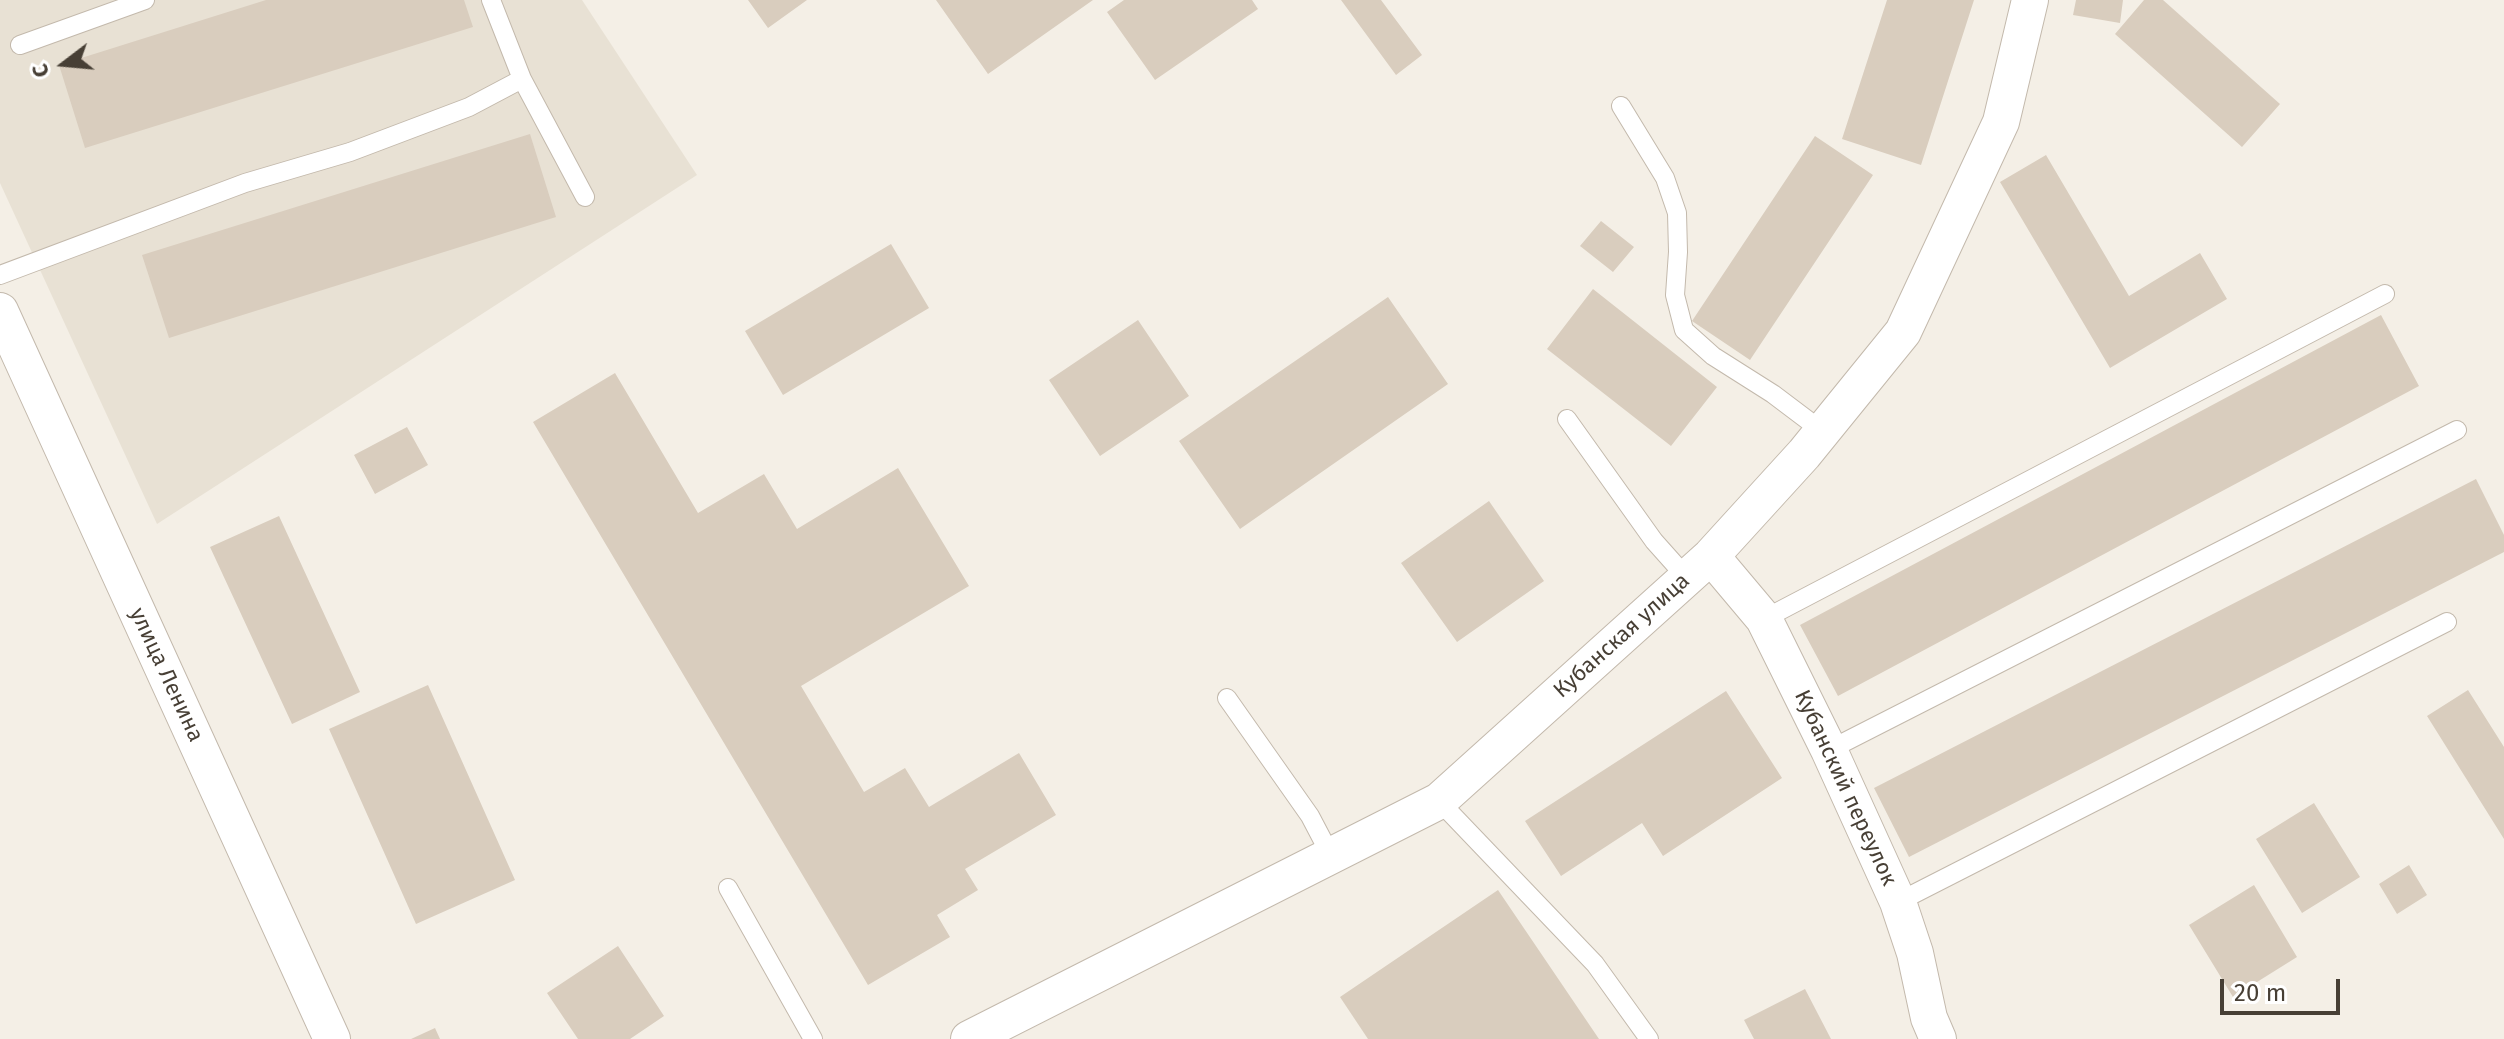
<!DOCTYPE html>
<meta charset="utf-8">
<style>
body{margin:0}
#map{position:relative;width:2504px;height:1039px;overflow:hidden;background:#f4efe6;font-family:"Fira Sans",sans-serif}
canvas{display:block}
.north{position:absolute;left:24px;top:24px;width:80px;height:80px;-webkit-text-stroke:6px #fff;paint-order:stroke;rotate:254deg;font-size:22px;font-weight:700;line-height:32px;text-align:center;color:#473f35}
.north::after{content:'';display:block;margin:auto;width:28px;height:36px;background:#473f35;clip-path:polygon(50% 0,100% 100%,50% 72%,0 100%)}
.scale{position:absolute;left:2220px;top:979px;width:120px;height:36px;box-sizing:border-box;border:4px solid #473f35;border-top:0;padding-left:10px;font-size:24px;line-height:28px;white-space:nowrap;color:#473f35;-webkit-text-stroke:6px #fff;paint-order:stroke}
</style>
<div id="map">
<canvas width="2504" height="1039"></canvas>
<div class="north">С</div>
<div class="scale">20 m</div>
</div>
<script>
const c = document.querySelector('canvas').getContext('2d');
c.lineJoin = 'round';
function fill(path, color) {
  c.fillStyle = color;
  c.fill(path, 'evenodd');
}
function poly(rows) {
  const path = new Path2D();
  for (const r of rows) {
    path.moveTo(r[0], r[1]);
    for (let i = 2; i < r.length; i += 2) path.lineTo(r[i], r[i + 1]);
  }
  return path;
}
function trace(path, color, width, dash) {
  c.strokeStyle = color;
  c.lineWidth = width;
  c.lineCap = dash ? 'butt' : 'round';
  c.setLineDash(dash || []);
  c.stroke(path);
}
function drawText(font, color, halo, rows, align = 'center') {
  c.font = font + ' "Fira Sans",sans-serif';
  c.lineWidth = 6;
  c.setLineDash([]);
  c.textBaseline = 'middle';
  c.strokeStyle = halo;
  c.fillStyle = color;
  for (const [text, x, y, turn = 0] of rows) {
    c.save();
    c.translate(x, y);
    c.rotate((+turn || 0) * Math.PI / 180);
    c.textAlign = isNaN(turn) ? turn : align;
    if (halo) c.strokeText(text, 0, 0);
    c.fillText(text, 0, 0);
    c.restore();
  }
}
fill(poly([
 [0,0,582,0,697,175,157,524,0,183]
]), '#e8e1d4');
fill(poly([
 [266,0,464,0,473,27,85,148,59,65],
 [748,0,807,0,768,28],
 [936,0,1093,0,988,74],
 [1124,0,1252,0,1258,9,1155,80,1107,12],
 [1341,0,1381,0,1422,55,1396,75],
 [1887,0,1974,0,1921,165,1842,139],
 [2076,0,2123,0,2120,23,2073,15],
 [2144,0,2163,0,2280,104,2242,147,2115,34],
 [530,134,556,217,169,338,142,255],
 [1815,136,1873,175,1750,360,1692,321],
 [2046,155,2129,296,2200,253,2227,299,2110,368,2000,182],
 [1601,221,1634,247,1613,272,1580,246],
 [891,244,929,308,783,395,745,331],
 [1593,289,1717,387,1671,446,1547,349],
 [1388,297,1448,384,1240,529,1179,441],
 [2381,315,2419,386,1838,696,1800,625],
 [1138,320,1189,396,1100,456,1049,380],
 [615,373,698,513,764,474,797,529,898,468,969,586,801,686,864,792,905,768,929,807,1019,753,1056,815,965,869,978,890,937,915,950,937,868,985,533,422],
 [407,427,428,465,375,494,354,455],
 [2476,479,2504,535,2504,552,1909,857,1874,788],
 [1489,501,1544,581,1457,642,1401,563],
 [279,516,360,692,292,724,210,547],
 [428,685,515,880,416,924,329,729],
 [2468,690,2504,747,2504,839,2427,716],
 [1726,691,1782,778,1663,856,1642,823,1561,876,1525,821],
 [2314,803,2360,877,2302,913,2256,839],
 [2409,865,2427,895,2397,914,2379,884],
 [2254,885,2297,957,2233,997,2189,925],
 [1498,890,1599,1039,1368,1039,1340,997],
 [618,946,664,1016,630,1039,578,1039,547,993],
 [1805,989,1831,1039,1754,1039,1744,1020],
 [435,1028,440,1039,411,1039]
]), '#d9cdbe');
const service = poly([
 [491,0,522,79,585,197],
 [20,45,145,0],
 [1621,106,1665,178,1677,213,1678,252,1675,295,1684,330,1713,356,1773,394,1822,431],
 [0,275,245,183,350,152,469,107,522,79],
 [1567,419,1654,541,1687,578],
 [1764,619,2385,294],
 [1227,698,1310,816,1331,856],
 [1829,750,2457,430],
 [1439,801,1595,964,1649,1039],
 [728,888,813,1039],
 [1898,902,2447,622]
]);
const minor = poly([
 [0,311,332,1039],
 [1711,556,1764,619,1829,750,1898,902,1915,953,1929,1018,1938,1039],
 [969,1039,1439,801,1711,556,1804,454,1903,332,2001,122,2030,0]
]);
trace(service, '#c3b9ac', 20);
trace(minor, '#c3b9ac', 38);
trace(service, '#fff', 18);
trace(minor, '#fff', 36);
drawText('22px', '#473f35', '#fff', [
 ["Кубанская улица",1622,636,-42],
 ["улица Ленина",166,675,65],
 ["Кубанский переулок",1845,788,65]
]);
</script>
